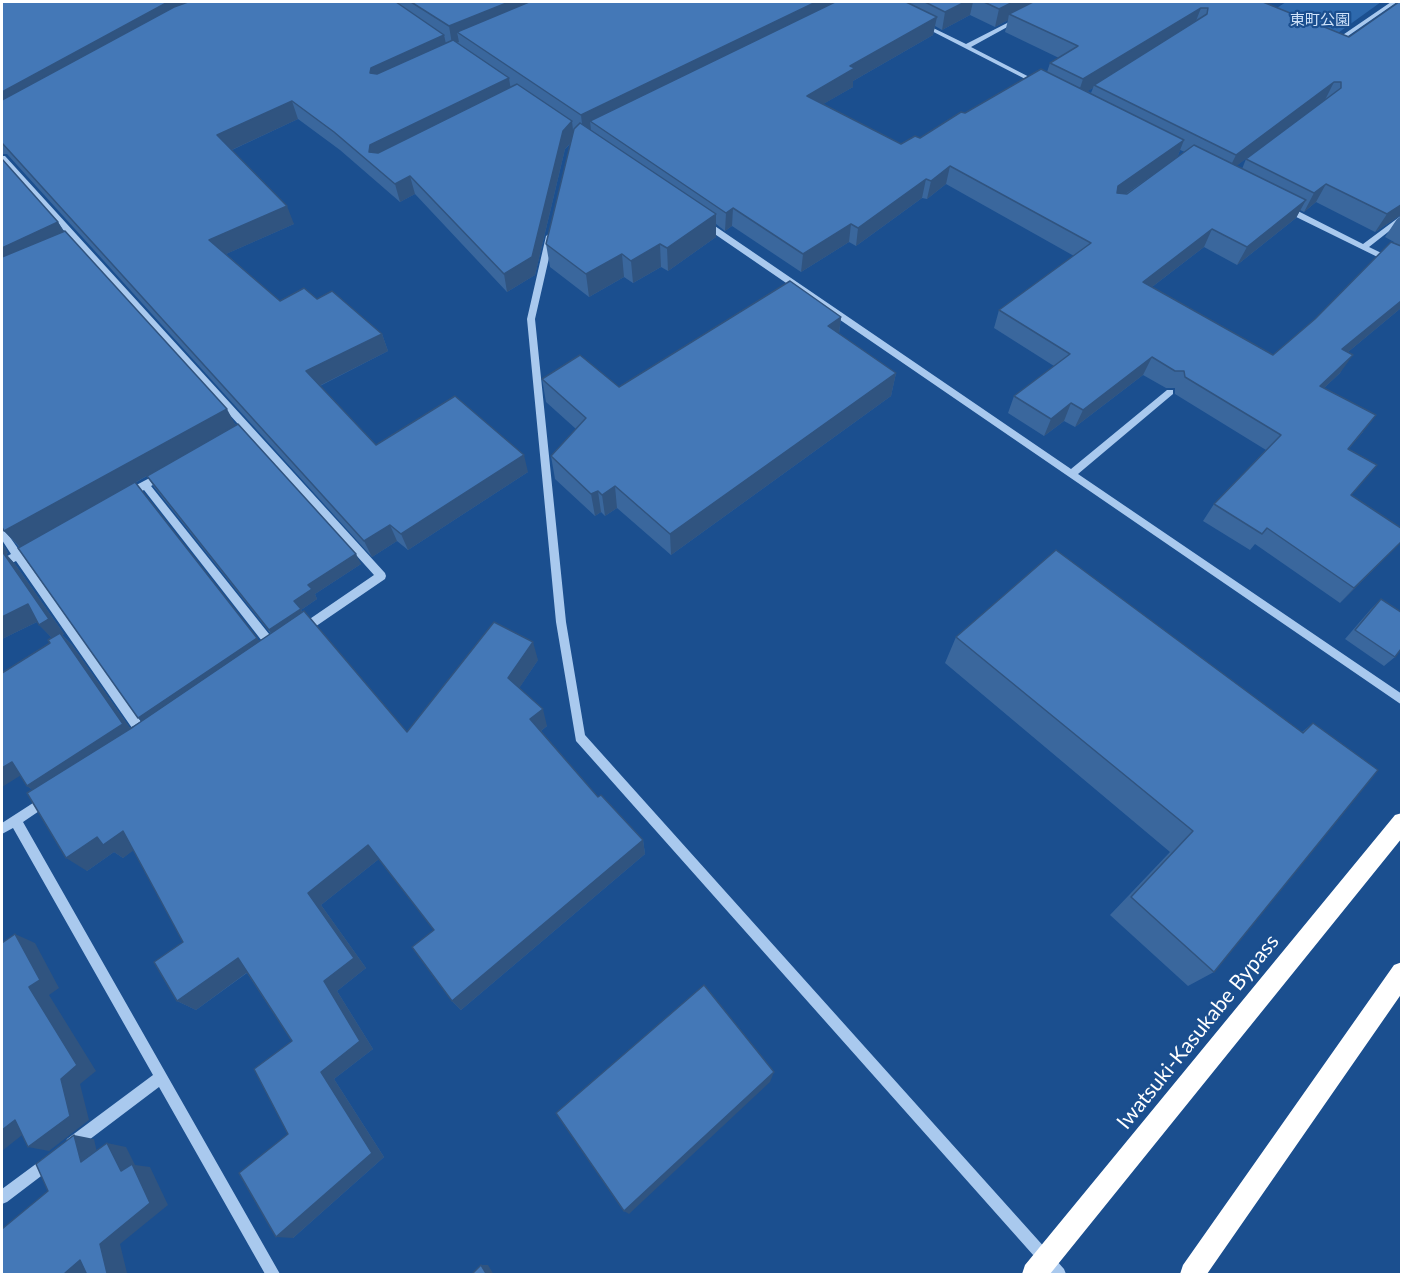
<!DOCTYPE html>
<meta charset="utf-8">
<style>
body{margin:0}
#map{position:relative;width:1403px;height:1276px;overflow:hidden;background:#1b4f8f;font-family:Lato,sans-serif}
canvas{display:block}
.frame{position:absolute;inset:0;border:3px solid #fff;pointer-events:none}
</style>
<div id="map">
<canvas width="1403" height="1276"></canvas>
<div class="frame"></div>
</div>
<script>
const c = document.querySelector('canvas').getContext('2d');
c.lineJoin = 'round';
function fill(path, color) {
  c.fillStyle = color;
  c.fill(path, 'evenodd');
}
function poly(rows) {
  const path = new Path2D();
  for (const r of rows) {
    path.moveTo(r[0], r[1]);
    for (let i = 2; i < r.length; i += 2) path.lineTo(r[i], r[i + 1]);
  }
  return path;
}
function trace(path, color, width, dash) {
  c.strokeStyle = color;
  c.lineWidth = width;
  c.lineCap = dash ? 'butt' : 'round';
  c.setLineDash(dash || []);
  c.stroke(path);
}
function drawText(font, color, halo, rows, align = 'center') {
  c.font = font + ' Lato,"Noto Sans JP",sans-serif';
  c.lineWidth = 4.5;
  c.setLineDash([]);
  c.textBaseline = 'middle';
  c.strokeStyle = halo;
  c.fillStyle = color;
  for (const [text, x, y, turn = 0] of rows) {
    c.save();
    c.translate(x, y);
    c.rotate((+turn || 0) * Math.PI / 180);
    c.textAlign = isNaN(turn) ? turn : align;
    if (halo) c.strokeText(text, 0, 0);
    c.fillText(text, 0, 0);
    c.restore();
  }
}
fill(poly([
 [1286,2,1381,2,1324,43,1263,17]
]), '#2e69ad');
fill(poly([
 [1391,2,1397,2,1335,45,1331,45,1331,43,1391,2],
 [1015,19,1020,20,971,47,1039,82,1039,84,1035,84,920,25,925,24,966,44,1015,19],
 [2,156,5,156,385,573,386,576,385,579,306,633,298,633,297,630,298,627,374,575,2,162,2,156],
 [1284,207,1290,207,1363,244,1402,215,1402,221,1369,247,1402,263,1402,269,1284,211,1284,207],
 [703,222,709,222,1071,469,1167,390,1173,390,1173,394,1078,474,1402,694,1402,705,703,226,703,222],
 [550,233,554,236,535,319,566,622,585,735,1064,1269,1066,1274,1050,1274,576,741,556,622,527,319,546,236,550,233],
 [161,472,166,476,164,479,151,486,277,644,278,647,277,650,273,652,269,650,144,490,131,497,125,497,123,494,125,491,161,472],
 [2,529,5,530,19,550,33,543,37,544,38,547,37,550,24,557,147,730,149,734,147,738,143,739,139,738,16,561,2,568,2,559,11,554,2,540,2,529],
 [47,794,51,795,53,799,51,803,23,822,280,1274,265,1274,159,1087,77,1149,72,1151,67,1149,65,1144,67,1139,153,1075,13,828,2,834,2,823,47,794],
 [48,1155,53,1157,55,1162,53,1167,7,1202,2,1204,2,1189,48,1155]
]), '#a9c9ee');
fill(poly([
 [1402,813,1402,838,1050,1274,1022,1274,1025,1265,1395,815,1402,813],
 [1402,962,1402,993,1207,1274,1180,1274,1183,1265,1394,965,1402,962]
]), '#fff');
fill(poly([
 [2,2,1263,2,1349,37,1401,2,1401,215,1375,232,1316,202,1304,212,1300,210,1296,218,1237,265,1204,247,1152,287,1273,355,1315,319,1393,243,1394,242,1385,237,1397,219,1401,216,1401,308,1348,352,1340,373,1324,388,1363,432,1348,449,1352,495,1401,542,1340,603,1255,544,1250,550,1203,521,1214,504,1266,450,1175,394,1175,388,1166,388,1143,375,1075,427,1064,421,1044,436,1008,413,1014,396,1054,366,994,328,999,310,1074,256,946,184,927,199,922,198,856,246,849,242,801,272,732,226,725,231,716,224,716,237,668,271,661,267,633,283,624,277,589,297,550,267,546,244,571,143,565,149,535,275,507,292,415,194,400,202,340,150,298,119,232,150,294,224,226,254,280,301,317,299,382,334,388,351,320,386,376,445,528,472,408,550,397,541,372,557,7,154,2,154],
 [970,15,995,27,1008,20,1005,32,1059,58,1050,63,1047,72,965,113,920,138,901,144,823,104,853,87,853,81,933,35,935,26,942,30],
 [1093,88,1091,93,1087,91],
 [1318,105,1246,159,1242,169,1236,166],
 [1180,150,1185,152,1177,158],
 [58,222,64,231,236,425,361,564,315,594,317,599,301,610,407,732,538,660,519,688,547,726,541,731,598,797,643,840,645,854,461,1010,452,1001,434,930,379,859,321,905,366,968,337,991,373,1049,334,1079,384,1157,293,1238,288,1134,292,1041,247,973,196,1010,177,1001,183,942,133,850,123,858,114,852,87,871,33,790,27,786,50,643,52,638,37,622,2,639,2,543,8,553,6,554,15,564,64,634,62,635,72,645,130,728,141,721,19,547,4,531],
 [147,476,154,487,271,634,259,641,135,483],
 [841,317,839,334,896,373,891,396,671,555,617,508,605,516,601,512,595,516,555,479,551,456,576,429,546,402,542,379,619,387],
 [1381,599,1395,657,1384,666,1345,639,1371,609],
 [956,637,1302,732,1313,723,1214,972,1188,986,1110,915,1170,852,945,663]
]), '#3a679d');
fill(poly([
 [168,2,220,2,2,116,2,92],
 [509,2,528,2,529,12,457,32,459,42,452,44,449,26],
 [816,2,851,2,590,121,591,130,583,133,581,115],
 [965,2,973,2,970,15,942,30,945,12],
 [1013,2,1044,2,1009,14,1008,20,995,27,999,9],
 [1201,8,1194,26,1094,85,1093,88,1077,97,1083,79],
 [937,17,933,35,853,81,853,87,806,114,807,96,850,66],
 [444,35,448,53,376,86,370,73,371,68],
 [509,78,512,97,373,165,369,152,370,145],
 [1334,82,1325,100,1227,173,1236,155],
 [292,101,298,119,225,153,217,135],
 [572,121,574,139,565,149,535,275,507,292,504,274,563,131],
 [1184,140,1177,158,1111,204,1118,186],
 [950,166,946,184,927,199,931,181],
 [410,176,415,194,400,202,395,184],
 [926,179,922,198,856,246,858,228],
 [1326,184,1316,202,1304,212,1314,193],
 [1306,200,1296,218,1237,265,1247,247],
 [1401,205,1401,215,1375,232,1387,214],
 [287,206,294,224,217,258,209,240],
 [733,208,732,226,725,231,726,213],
 [716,214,716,237,668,271,667,248],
 [58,222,69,240,2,272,2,248],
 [851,224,849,242,801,272,803,254],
 [1212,229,1204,247,1135,300,1143,282],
 [660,244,661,267,633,283,631,261],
 [622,254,624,277,589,297,586,274],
 [1401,301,1401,308,1330,367,1342,349],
 [841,317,838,341,828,326],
 [382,334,388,351,313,389,306,371],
 [1353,355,1340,373,1308,403,1320,386],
 [1152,357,1143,375,1075,427,1083,410],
 [896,373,891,396,671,555,670,534],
 [1071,403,1064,421,1044,436,1051,419],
 [227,409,236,426,20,547,4,531],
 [524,455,528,472,408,550,401,534],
 [615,486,617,508,605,516,602,495],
 [598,491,601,512,595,516,591,494],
 [390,525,397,541,372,557,364,541],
 [1401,542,1340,603,1354,588],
 [2,543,8,553,6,554,15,564,64,634,62,635,72,645,135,735,41,796,27,786,54,640,39,625,2,558],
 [356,554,361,564,315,594,317,599,301,610,307,619,275,640,269,630,308,585],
 [28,604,43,619,2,639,2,617],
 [257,638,264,647,147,727,138,718],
 [533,642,538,660,514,696,508,678],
 [543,709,547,726,536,735,530,719],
 [12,762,26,772,2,787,2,768],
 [123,831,141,845,123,858,114,852,87,871,66,858,97,837],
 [643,840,645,854,461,1010,452,1001],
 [368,845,379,859,321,905,366,968,337,991,373,1049,334,1079,384,1157,293,1238,276,1237,321,1072,324,981,308,893],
 [15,934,35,943,59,988,49,995,96,1071,80,1084,89,1120,49,1151,28,1147],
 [238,958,253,968,196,1010,177,1001],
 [774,1072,770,1082,629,1214,624,1211],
 [15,1120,36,1124,2,1151,2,1130],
 [74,1135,94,1139,100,1166,81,1162],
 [107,1143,126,1147,135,1165,150,1167,168,1205,120,1244,127,1273,123,1275,104,1275,100,1244,121,1171],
 [80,1260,87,1275,65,1275,65,1273],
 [481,1265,488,1265,494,1275,487,1275]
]), '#305480');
const building = poly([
 [2,2,168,2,2,92,2,2],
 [188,2,396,2,444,35,371,68,370,73,377,74,453,40,509,78,370,145,369,152,378,153,517,84,572,121,563,131,532,257,504,274,410,176,395,184,334,132,292,101,217,135,287,206,209,240,280,301,304,288,317,299,332,291,382,334,306,371,376,445,455,396,524,455,401,534,390,525,364,541,2,143,2,100,174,7,188,2],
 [411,2,509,2,449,26,411,2],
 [529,2,816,2,581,115,457,32,529,2],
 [835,2,906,2,937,17,850,66,855,68,807,96,901,144,915,136,920,138,961,112,965,113,1041,69,1184,140,1118,186,1117,193,1127,194,1194,145,1306,200,1247,247,1212,229,1143,282,1273,355,1315,319,1391,242,1401,246,1401,301,1342,349,1353,355,1320,386,1376,415,1348,449,1377,465,1351,495,1401,528,1401,542,1354,588,1267,528,1262,534,1214,504,1281,435,1185,377,1184,371,1175,371,1152,357,1083,410,1071,403,1051,419,1014,396,1070,354,999,310,1091,243,950,166,931,181,926,179,858,228,851,224,803,254,733,208,726,213,590,121,835,2],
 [925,2,965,2,945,12,925,2],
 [984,2,1013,2,999,9,984,2],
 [1033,2,1263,2,1349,37,1399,2,1401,2,1401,205,1387,214,1326,184,1314,193,1246,159,1341,88,1341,82,1334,82,1236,155,1094,85,1207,14,1208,8,1201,8,1083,79,1050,63,1078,46,1009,14,1033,2],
 [580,123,716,214,667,248,660,244,631,261,622,254,586,274,546,244,574,129,580,123],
 [2,159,58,222,2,248,2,159],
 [65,231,227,409,4,531,2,527,2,257,65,231],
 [790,281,841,317,828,326,896,373,670,534,615,486,602,495,598,491,591,494,551,456,586,418,542,379,580,355,619,387,790,281],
 [238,424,356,554,308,585,312,589,294,601,301,609,269,630,147,476,238,424],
 [135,482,257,638,138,718,18,548,135,482],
 [1056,550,1303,733,1313,723,1378,770,1214,972,1131,897,1193,831,956,637,1056,550],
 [2,551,49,619,39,625,28,604,2,617,2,551],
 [1381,599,1401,612,1401,649,1395,657,1355,630,1381,599],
 [304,611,407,732,494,622,533,642,508,678,543,709,530,719,598,797,601,795,643,840,452,1001,412,947,434,930,368,845,308,893,354,958,324,981,360,1041,321,1072,372,1153,276,1237,239,1173,288,1134,254,1069,292,1041,238,958,177,1001,154,962,183,942,123,831,103,845,97,837,66,858,27,793,133,727,304,611],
 [60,633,123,724,27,786,12,762,2,768,2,673,50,643,48,640,60,633],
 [15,934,40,980,29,987,77,1065,61,1079,70,1116,28,1147,15,1120,2,1130,2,943,15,934],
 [704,985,774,1072,624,1211,556,1113,704,985],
 [74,1135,81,1162,107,1143,121,1171,132,1164,150,1203,100,1244,107,1273,104,1275,87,1275,80,1260,65,1273,65,1275,2,1275,2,1229,48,1191,36,1164,74,1135],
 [481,1265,487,1275,471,1275,481,1265]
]);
fill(building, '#4478b7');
trace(building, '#305480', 1.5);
drawText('15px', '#cfe3fa', '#1b4f8f', [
 ["東町公園",1320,20]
]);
drawText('21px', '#fff', '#1b4f8f', [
 ["Iwatsuki-Kasukabe Bypass",1198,1032,-51]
]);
</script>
